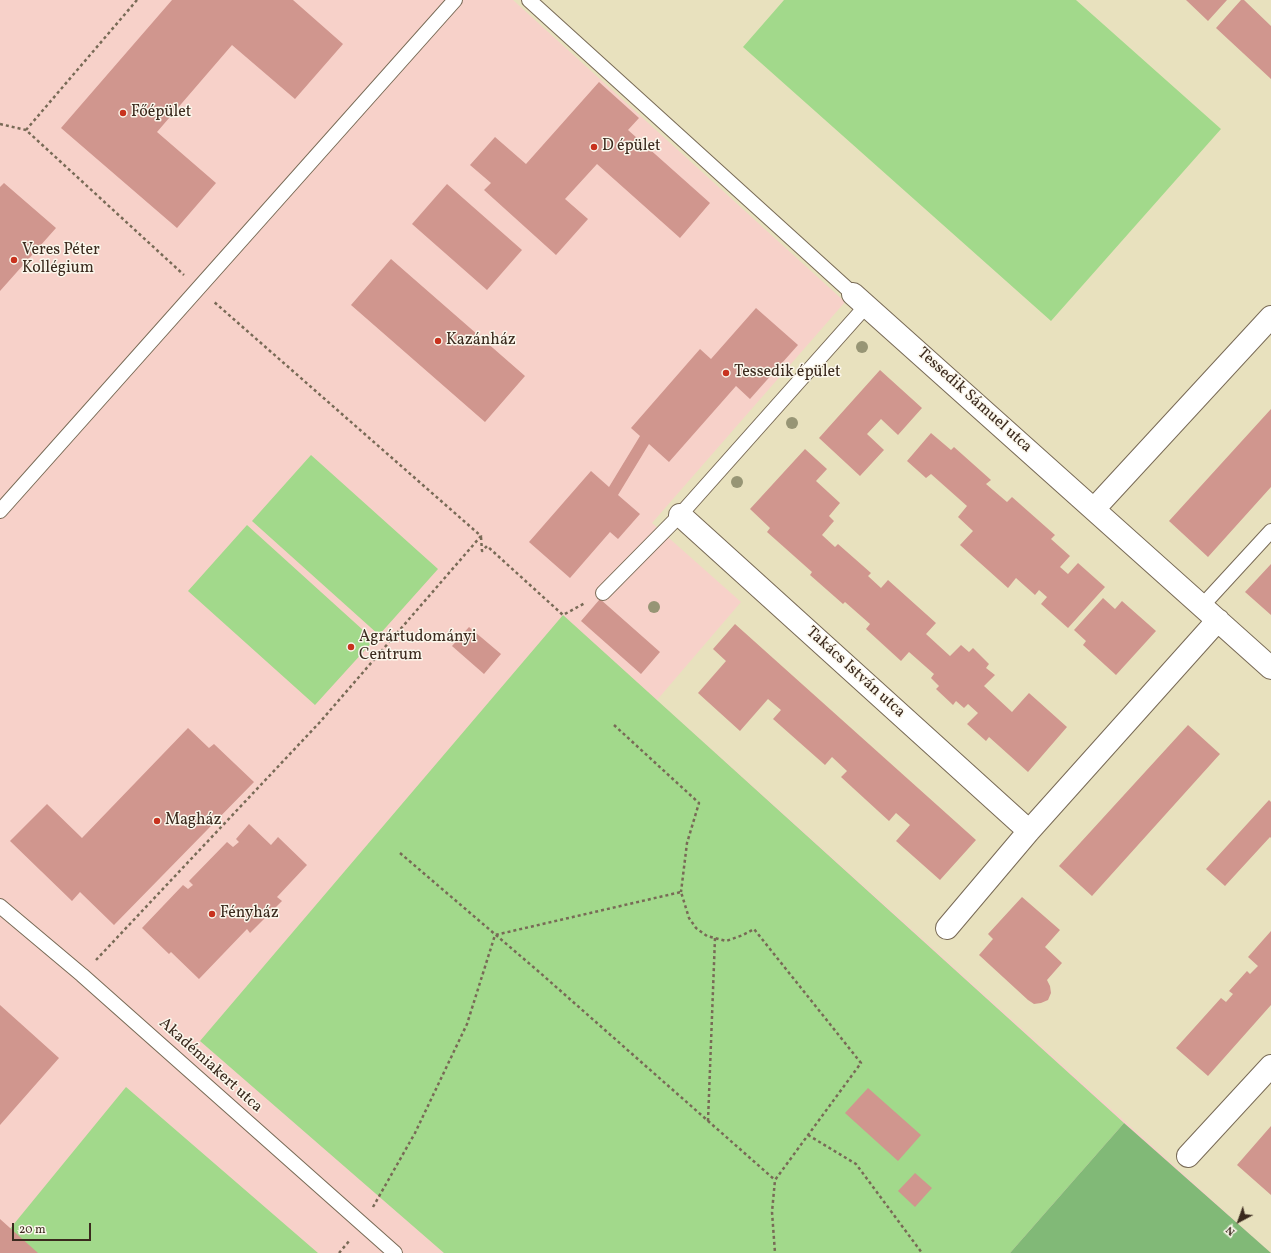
<!DOCTYPE html>
<meta charset="utf-8">
<style>
body{margin:0}
#map{position:relative;width:1271px;height:1253px;overflow:hidden;background:#e8e1be;font-family:Vollkorn,serif}
canvas{display:block}
.north{position:absolute;left:1219px;top:1201px;width:40px;height:40px;-webkit-text-stroke:3px #fbf7ec;paint-order:stroke;rotate:221deg;font-size:11px;font-weight:700;line-height:16px;text-align:center;color:#3b2a1e}
.north::after{content:'';display:block;margin:auto;width:14px;height:18px;background:#3b2a1e;clip-path:polygon(50% 0,100% 100%,50% 72%,0 100%)}
.scale{position:absolute;left:12px;top:1223px;width:79px;height:18px;box-sizing:border-box;border:2px solid #3b2a1e;border-top:0;padding-left:5px;font-size:12px;line-height:14px;white-space:nowrap;color:#3b2a1e;-webkit-text-stroke:3px #fbf7ec;paint-order:stroke}
</style>
<div id="map">
<canvas width="1271" height="1253"></canvas>
<div class="north">N</div>
<div class="scale">20 m</div>
</div>
<script>
const c = document.querySelector('canvas').getContext('2d');
c.lineJoin = 'round';
function fill(path, color) {
  c.fillStyle = color;
  c.fill(path, 'evenodd');
}
function poly(rows) {
  const path = new Path2D();
  for (const r of rows) {
    path.moveTo(r[0], r[1]);
    for (let i = 2; i < r.length; i += 2) path.lineTo(r[i], r[i + 1]);
  }
  return path;
}
function trace(path, color, width, dash) {
  c.strokeStyle = color;
  c.lineWidth = width;
  c.lineCap = dash ? 'butt' : 'round';
  c.setLineDash(dash || []);
  c.stroke(path);
}
function drawText(font, color, halo, rows, align = 'center') {
  c.font = font + ' Vollkorn,serif';
  c.lineWidth = 3;
  c.setLineDash([]);
  c.textBaseline = 'middle';
  c.strokeStyle = halo;
  c.fillStyle = color;
  for (const [text, x, y, turn = 0] of rows) {
    c.save();
    c.translate(x, y);
    c.rotate((+turn || 0) * Math.PI / 180);
    c.textAlign = isNaN(turn) ? turn : align;
    if (halo) c.strokeText(text, 0, 0);
    c.fillText(text, 0, 0);
    c.restore();
  }
}
fill(poly([
 [0,0,513,0,845,302,652,523,741,602,657,700,1271,1253,0,1253]
]), '#f7d1c9');
fill(poly([
 [784,0,1076,0,1221,129,1051,321,743,47],
 [311,455,438,569,379,635,252,521],
 [247,525,374,640,315,705,188,591],
 [563,615,1124,1123,1010,1253,444,1253,200,1041],
 [126,1087,318,1253,0,1253,0,1241]
]), '#a2d98b');
fill(poly([
 [1124,1123,1271,1253,1010,1253]
]), '#81b977');
fill(poly([
 [172,0,293,0,343,44,295,99,232,45,157,132,216,183,177,228,61,128],
 [1186,0,1227,0,1208,21],
 [1241,0,1244,0,1271,26,1271,79,1216,28],
 [599,82,639,118,628,130,710,203,680,238,597,164,565,199,588,219,556,255,484,190,491,183,470,165,495,137,526,164],
 [4,183,56,228,0,291,0,187],
 [447,184,522,250,487,290,412,224],
 [391,259,525,376,485,422,351,305],
 [756,308,798,345,750,399,736,386,669,462,649,444,618,495,640,514,618,539,610,532,570,578,529,542,591,471,609,487,640,436,631,428,700,349,711,359],
 [880,370,922,408,898,435,881,419,867,434,884,450,860,476,819,438],
 [1271,409,1271,487,1208,557,1169,521],
 [931,433,951,450,954,447,991,480,986,484,1007,502,1012,497,1055,535,1051,539,1070,556,1060,567,1068,574,1078,563,1105,587,1068,628,1041,604,1047,597,1039,590,1035,595,1016,578,1008,588,960,545,973,531,958,517,967,506,931,474,926,478,907,461],
 [805,449,827,469,816,481,840,503,829,516,834,521,822,535,835,547,838,544,871,573,868,576,881,588,888,580,936,623,926,634,950,656,961,645,969,652,973,648,989,664,986,668,995,675,984,686,1012,712,1029,693,1067,727,1028,772,989,737,986,741,967,724,978,713,968,704,964,708,956,701,953,705,936,689,939,686,931,678,934,674,909,652,901,661,866,629,870,624,845,602,843,604,810,575,812,572,767,532,770,528,750,509],
 [1271,564,1271,615,1245,592],
 [1103,598,1115,609,1122,601,1156,631,1116,675,1083,645,1086,641,1074,630],
 [600,599,660,652,641,674,581,621],
 [735,624,976,840,940,880,896,841,910,825,896,813,889,821,841,777,847,771,832,757,825,765,773,719,781,710,768,699,740,731,698,693,726,661,713,649],
 [469,627,501,654,484,674,452,646],
 [1188,725,1220,754,1092,896,1059,866],
 [188,728,209,748,214,744,254,782,114,925,80,892,72,901,10,841,47,804,82,838],
 [1269,800,1271,802,1271,838,1270,837,1225,886,1206,869],
 [249,824,271,845,278,837,307,865,277,897,282,901,250,933,247,929,199,979,171,952,169,954,142,928,183,885,188,889,193,885,189,881,227,842,233,847,239,842,236,839],
 [1022,897,1060,930,1045,947,1062,963,1047,980,1050,986,1051,993,1048,1000,1041,1003,1034,1004,1028,1000,979,955,993,939,988,934],
 [1271,931,1271,1005,1208,1076,1176,1048,1221,998,1226,1002,1233,994,1229,991,1247,971,1250,974,1258,966,1248,957],
 [0,1005,59,1058,0,1125],
 [868,1088,921,1135,898,1161,845,1113],
 [1271,1126,1271,1195,1237,1165],
 [915,1173,932,1188,915,1207,898,1191],
 [0,1219,38,1253,0,1253]
]), '#d0968e');
const service = poly([
 [529,0,853,294],
 [0,511,455,0],
 [603,593,680,515,866,306],
 [1202,606,1271,531],
 [0,906,82,975,395,1253]
]);
const minor = poly([
 [853,294,1271,668],
 [1094,509,1271,317],
 [680,515,1029,831],
 [947,928,1029,831,1218,620],
 [1188,1156,1271,1066]
]);
trace(service, '#786a56', 16);
trace(minor, '#786a56', 24);
trace(poly([
 [137,0,26,130,184,275],
 [0,124,26,130],
 [481,537,482,551,487,546,563,615,585,603],
 [614,725,699,803,687,843,681,892],
 [400,853,538,971,775,1180],
 [96,960,320,722,481,536,213,301],
 [708,1121,715,938],
 [808,1135,856,1164,922,1253],
 [373,1207,415,1133,467,1024,495,935,681,892,689,918,696,928,707,936,726,941,743,935,754,929,861,1063,775,1180,772,1212,775,1253],
 [339,1253,350,1240]
]), '#786a56', 2.5, [3, 3]);
trace(service, '#fff', 14);
trace(minor, '#fff', 22);
c.fillStyle = '#979575';
for (const [x, y] of [
 [862,347],
 [792,423],
 [737,482],
 [654,607]
]) {
  c.beginPath();
  c.arc(x, y, 6, 0, 2 * Math.PI);
  c.fill();
}
for (const [x, y, r, color] of [
 [123,113,4,"#c8321e"],
 [594,147,4,"#c8321e"],
 [14,260,4,"#c8321e"],
 [438,341,4,"#c8321e"],
 [726,373,4,"#c8321e"],
 [351,647,4,"#c8321e"],
 [157,821,4,"#c8321e"],
 [212,914,4,"#c8321e"]
]) {
  const dot = new Path2D();
  dot.arc(x, y, r, 0, 2 * Math.PI);
  c.fillStyle = color;
  c.fill(dot);
  trace(dot, '#fbf7ec', 1.5);
}
drawText('16px', '#3b2a1e', '#fbf7ec', [
 ["Főépület",131,113],
 ["D épület",602,147],
 ["Veres Péter",22,251],
 ["Kollégium",22,269],
 ["Kazánház",446,341],
 ["Tessedik épület",734,373],
 ["Agrártudományi",359,638],
 ["Centrum",359,656],
 ["Magház",165,821],
 ["Fényház",220,914]
], 'left');
drawText('16px', '#3b2a1e', '#fbf7ec', [
 ["Tessedik Sámuel utca",974,401,42],
 ["Takács István utca",855,673,42],
 ["Akadémiakert utca",210,1066,42]
]);
</script>
